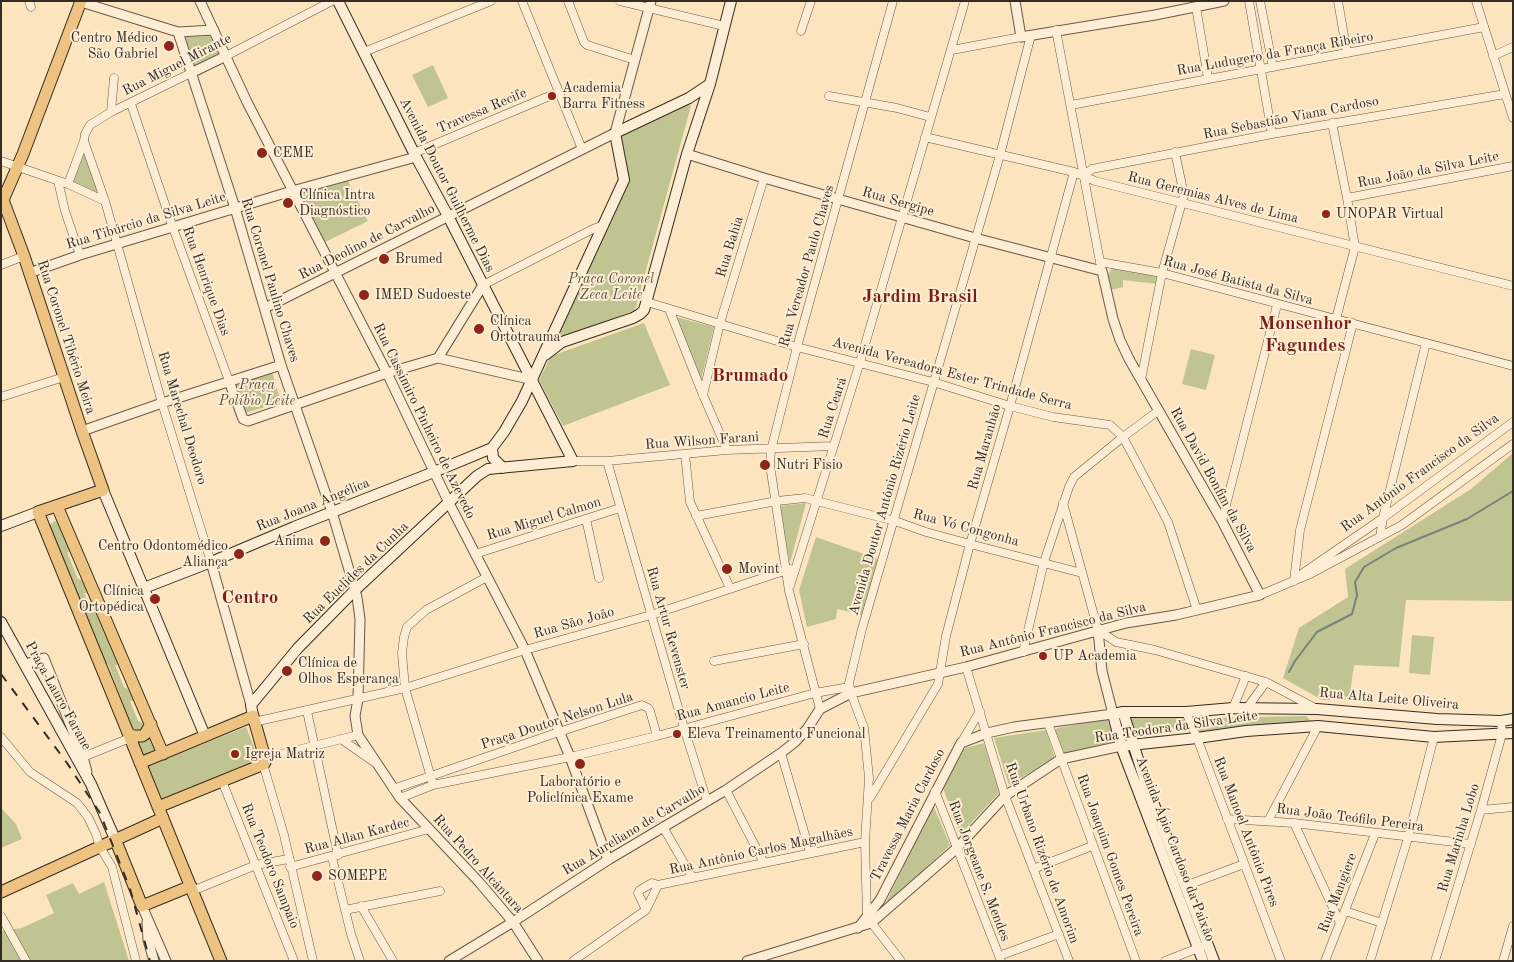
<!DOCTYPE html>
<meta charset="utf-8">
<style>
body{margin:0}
#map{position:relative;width:1514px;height:962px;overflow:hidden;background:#fce4bf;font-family:"Old Standard TT",serif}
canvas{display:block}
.frame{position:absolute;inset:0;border:2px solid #352c23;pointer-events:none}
</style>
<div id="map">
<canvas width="1514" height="962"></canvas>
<div class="frame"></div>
</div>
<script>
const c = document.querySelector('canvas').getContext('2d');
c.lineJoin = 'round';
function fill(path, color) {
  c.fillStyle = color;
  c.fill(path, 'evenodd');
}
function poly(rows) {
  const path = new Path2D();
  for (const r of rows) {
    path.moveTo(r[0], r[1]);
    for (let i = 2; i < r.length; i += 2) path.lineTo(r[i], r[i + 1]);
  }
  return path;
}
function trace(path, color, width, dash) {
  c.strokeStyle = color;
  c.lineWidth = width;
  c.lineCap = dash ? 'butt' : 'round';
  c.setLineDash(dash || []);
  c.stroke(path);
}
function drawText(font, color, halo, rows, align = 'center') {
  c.font = font + ' "Old Standard TT",serif';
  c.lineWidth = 4;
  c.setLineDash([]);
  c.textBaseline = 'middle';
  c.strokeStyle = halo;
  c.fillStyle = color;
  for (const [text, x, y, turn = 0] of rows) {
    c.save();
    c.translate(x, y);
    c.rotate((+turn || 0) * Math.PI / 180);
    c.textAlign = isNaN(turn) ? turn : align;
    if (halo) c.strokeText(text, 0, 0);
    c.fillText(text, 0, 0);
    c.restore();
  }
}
fill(poly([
 [210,36,219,53,194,66,183,37],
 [433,65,448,98,428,107,412,75],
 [686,101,691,106,635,310,566,337,562,336,558,332,625,180,615,138],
 [85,147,100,196,70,184],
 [348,181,368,221,321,244,296,196],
 [1119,266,1160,278,1158,284,1123,280,1123,287,1111,290,1107,276,1113,267],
 [676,317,714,327,700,384],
 [644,323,670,385,563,426,539,380,551,356],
 [1191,349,1215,355,1206,390,1182,384],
 [272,372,281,402,242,414,233,384],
 [1513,453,1512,601,1406,600,1399,667,1354,665,1349,700,1322,700,1283,678,1299,628,1348,597,1345,569,1471,489],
 [806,503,790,563,779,506],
 [55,521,61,526,71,551,67,552,78,579,83,580,90,593,84,593,91,610,98,614,119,665,115,665,124,687,130,690,134,701,130,701,138,721,145,724,139,735,126,723,130,721,108,664,102,662,49,525],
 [816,537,878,559,863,615,837,609,836,619,807,627,799,590],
 [1412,635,1434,637,1430,675,1409,673],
 [1124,714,1182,714,1186,728,1131,734],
 [1306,716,1311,721,1200,732,1196,723,1200,718],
 [1107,719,1114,738,1111,742,1066,754,1061,751,1053,731,1058,728],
 [246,727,260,761,163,801,148,766],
 [1046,730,1055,758,1009,785,994,738],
 [150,736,157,752,141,758,134,741],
 [984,743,1000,792,960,835,943,788,965,748],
 [933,805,950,845,883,909],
 [1,808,16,824,22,839,1,848],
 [104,882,129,961,1,961,1,931,22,928,54,913,46,895,73,883,79,894]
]), '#c0c491');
trace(poly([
 [1289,672,1295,661,1317,632,1352,614,1357,595,1355,582,1364,567,1396,548,1467,519,1513,491]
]), '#77827f', 2);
const minor = poly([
 [29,1,31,7],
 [522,1,582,149],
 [568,1,584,42,587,45,635,60],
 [620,1,724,26],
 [1249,1,1272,134],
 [1260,1,1273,67],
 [1338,1,1347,53],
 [1476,1,1513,118],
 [1196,7,1208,78],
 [1056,30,1101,267],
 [801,31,811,1],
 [952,50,1021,37],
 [364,52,491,1],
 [226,56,332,1],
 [1493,56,1513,47],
 [829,96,897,108,930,117],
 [131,104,173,228,229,381],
 [1071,105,1484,27],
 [111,112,114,78],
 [1332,123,1347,198,1355,247,1336,319],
 [925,137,1074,172,1095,181,1513,286],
 [84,141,105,201,162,403,211,562],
 [414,153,559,92],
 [1,161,68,184,105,201],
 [1084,175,1092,169,1272,134,1505,94],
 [58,181,65,211,80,255],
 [68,184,84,141,85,134,90,125,111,112,191,73],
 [1347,198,1513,166],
 [1100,262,1162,273,1513,366],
 [1,265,24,256],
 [483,285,593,229,604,225],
 [647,302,797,347,933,382,1010,406,1053,417,1110,425,1123,437,1168,522,1197,610],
 [669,309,703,395,727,450],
 [1141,380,1162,273,1184,195,1175,152],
 [703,395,720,323,764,178],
 [1,397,64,377],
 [685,454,690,502,730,588],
 [573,461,607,461,727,450,833,446],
 [607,461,684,728,707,801],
 [1063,503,1098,630,1116,642,1155,650,1266,682,1315,708],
 [696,516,777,501,805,498,895,521,926,532,970,544,1082,573],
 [586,519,599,578],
 [1222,521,1277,305],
 [1380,537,1383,518,1426,343],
 [475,554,620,508],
 [1303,573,1383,518,1513,422],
 [1294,581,1300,530,1353,323],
 [790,586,860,362,965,1],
 [1260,595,1310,574,1402,525,1513,444],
 [1023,652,1044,562,1069,487,1074,477,1123,437,1158,411],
 [714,661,804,644],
 [966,667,1005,796,1069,961],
 [1233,708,1246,676],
 [1247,708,1266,682],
 [820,709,789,591,770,465,771,450,797,347,893,1],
 [307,711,338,855],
 [1186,712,1197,738,1281,961],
 [254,722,405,688,525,650,651,615,790,569],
 [1048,723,1136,961],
 [1,737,30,772,77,803,88,817,96,834,100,847,112,867,136,961],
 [341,739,374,762],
 [961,743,980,711],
 [781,753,810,852],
 [83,757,130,738],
 [265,758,358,735],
 [263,764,284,835,313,961],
 [222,781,294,961],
 [432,781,405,688,402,653,404,637,407,627,426,610,487,577],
 [393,789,559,732,642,705,648,708,650,711,657,736],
 [726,790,764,863],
 [935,791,1001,961],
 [400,798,433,785,570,757,657,736,815,693,849,687],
 [870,798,938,684,946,636,970,544,1010,406,1074,172],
 [1481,810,1513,807],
 [1227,819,1294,823,1471,844],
 [1268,821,1318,726],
 [1294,823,1340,923],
 [663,827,692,877],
 [332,857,351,934,360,961],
 [290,867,429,829],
 [1033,869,1092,846],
 [1185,886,1244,864],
 [192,891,256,865,288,859],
 [361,906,393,961],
 [345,910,440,891],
 [646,910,638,893,640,890,652,883,658,885],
 [1345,911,1382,923],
 [1,916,26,961],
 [999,956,1059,934],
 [573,961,646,910,658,885,865,842],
 [901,961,867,917,865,842,869,778,864,728,851,693,849,683,862,629,1000,155,1031,35],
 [1165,961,1201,947],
 [1325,961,1375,834],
 [1370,961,1408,838,1434,737],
 [1435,961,1481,810,1502,734,1501,721],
 [1503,961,1513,926]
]);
const tertiary = poly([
 [200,1,247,102,387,373,449,503,525,650,570,757,608,860],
 [1015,1,1021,37,1155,15,1224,1],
 [81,2,178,32,214,30],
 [178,32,235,208,281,365,332,512,357,597,360,619,358,699,355,716,358,735,400,798,479,882,513,922,538,961],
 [191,73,226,56],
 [29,273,80,255,292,191,416,157],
 [265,308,615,133,651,1],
 [438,358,483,285],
 [229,381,243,419,248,421,387,373,438,358,533,380],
 [82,431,162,403,281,365],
 [211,562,251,705],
 [26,664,44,658,83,757,87,772],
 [142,906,166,961],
 [147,922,148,940,154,961],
 [858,928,880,900,961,743,987,733,1014,727,1113,714,1102,671,1098,630],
 [449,961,513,922,608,860,726,790,781,753,795,742,807,729,820,709,851,693,966,667,1126,623,1176,615,1260,595,1222,521,1129,359,1120,340,1113,319,1102,271,975,238,764,178,687,154],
 [747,961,871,923,957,848,1005,796,1061,759,1121,746]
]);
const secondary = poly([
 [545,355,562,342,633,318,640,314,644,310,687,154,710,84,731,1],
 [492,448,504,432,522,401,624,180,615,133,689,98,710,84],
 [492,448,493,458,503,468],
 [103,490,205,736],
 [1,526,38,512],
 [144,588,211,562,294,527,434,472,492,448],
 [1,622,91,784,115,839],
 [1123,712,1145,781,1214,961],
 [253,716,251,705,298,648,355,590,477,476,488,469,573,461,448,216,416,157,338,1],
 [1121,746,1197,738,1246,731,1318,726,1434,737,1513,733],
 [1203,961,1121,746,1113,714,1123,712,1186,712,1233,708,1317,709,1437,719,1501,721,1513,719]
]);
const primary = poly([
 [81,1,23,154,3,200,24,256,82,431,103,490,38,512,221,961],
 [57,506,163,754],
 [128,733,133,736,142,736,145,734,151,724],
 [140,763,253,716,265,758,265,762,264,764,158,807],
 [115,839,142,906,191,886],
 [1,892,163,818]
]);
trace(minor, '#675a4a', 9);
trace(tertiary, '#675a4a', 11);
trace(secondary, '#352c23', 12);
trace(primary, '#352c23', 13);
trace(minor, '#fdedd5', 8);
trace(tertiary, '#fdedd5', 9);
trace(secondary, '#fdedd5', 10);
trace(primary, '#eec280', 11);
trace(poly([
 [1,674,67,763,100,813,130,889,150,961]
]), '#352c23', 2, [9, 9]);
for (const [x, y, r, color] of [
 [169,46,6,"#8f2418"],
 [552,96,5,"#8f2418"],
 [262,153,6,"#8f2418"],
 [288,203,6,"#8f2418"],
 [1326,214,5,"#8f2418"],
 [384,259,6,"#8f2418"],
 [364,295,6,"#8f2418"],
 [479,329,6,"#8f2418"],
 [765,465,6,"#8f2418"],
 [325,541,6,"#8f2418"],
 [239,554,6,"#8f2418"],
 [727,569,6,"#8f2418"],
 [155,599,6,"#8f2418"],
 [1043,656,5,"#8f2418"],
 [287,671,6,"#8f2418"],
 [677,734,5,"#8f2418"],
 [235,754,5,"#8f2418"],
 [580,764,6,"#8f2418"],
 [317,876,6,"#8f2418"]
]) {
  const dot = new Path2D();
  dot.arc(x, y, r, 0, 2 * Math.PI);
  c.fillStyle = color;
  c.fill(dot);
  trace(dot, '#fdedd5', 2);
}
drawText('14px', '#352c23', '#fdedd5', [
 ["Centro Médico",158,38,"right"],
 ["São Gabriel",158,54,"right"],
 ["Academia",562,88],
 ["Barra Fitness",562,104],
 ["CEME",273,153],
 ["Clínica Intra",299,195],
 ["Diagnóstico",299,211],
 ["UNOPAR Virtual",1336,214],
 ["Brumed",395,259],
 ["IMED Sudoeste",375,295],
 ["Clínica",490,321],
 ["Ortotrauma",490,337],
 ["Nutri Fisio",776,465],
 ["Anima",314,541,"right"],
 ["Centro Odontomédico",228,546,"right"],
 ["Aliança",228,562,"right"],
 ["Movint",738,569],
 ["Clínica",144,591,"right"],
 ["Ortopédica",144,607,"right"],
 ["UP Academia",1053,656],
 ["Clínica de",298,663],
 ["Olhos Esperança",298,679],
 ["Eleva Treinamento Funcional",687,734],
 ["Igreja Matriz",245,754],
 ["Laboratório e",580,782,"center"],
 ["Policlínica Exame",580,798,"center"],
 ["SOMEPE",328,876]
], 'left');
drawText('14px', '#352c23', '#fdedd5', [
 ["Rua Ludugero da França Ribeiro",1275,54,-10],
 ["Rua Miguel Mirante",177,65,-27],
 ["Travessa Recife",482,111,-23],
 ["Rua Sebastião Viana Cardoso",1291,118,-11],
 ["Rua João da Silva Leite",1428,170,-11],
 ["Avenida Doutor Guilherme Dias",447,185,63],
 ["Rua Geremias Alves de Lima",1213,198,14],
 ["Rua Sergipe",898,202,16],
 ["Rua Tibúrcio da Silva Leite",146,221,-17],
 ["Rua Deolino de Carvalho",367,242,-27],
 ["Rua Bahia",730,247,-73],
 ["Rua Vereador Paulo Chaves",807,266,-74],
 ["Rua Coronel Paulino Chaves",270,280,73],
 ["Rua Henrique Dias",206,281,70],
 ["Rua José Batista da Silva",1238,281,15],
 ["Rua Coronel Tibério Meira",66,337,72],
 ["Avenida Vereadora Ester Trindade Serra",952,374,15],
 ["Rua Ceará",833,408,-72],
 ["Rua Marechal Deodoro",182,418,73],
 ["Rua Cassimiro Pinheiro de Azevedo",424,421,64],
 ["Rua Wilson Farani",702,441,-4],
 ["Rua Maranhão",985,447,-74],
 ["Rua Antônio Francisco da Silva",1420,473,-36],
 ["Rua David Bonfim da Silva",1213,480,61],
 ["Rua Joana Angélica",313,505,-22],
 ["Avenida Doutor Antônio Rizério Leite",885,505,-74],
 ["Rua Miguel Calmon",544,519,-17],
 ["Rua Vó Congonha",966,528,15],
 ["Rua Euclides da Cunha",356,573,-44],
 ["Rua São João",574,623,-16],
 ["Rua Artur Revenster",668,628,74],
 ["Rua Antônio Francisco da Silva",1053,630,-14],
 ["Praça Lauro Farane",58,696,61],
 ["Rua Alta Leite Oliveira",1389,699,5],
 ["Rua Amancio Leite",733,702,-15],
 ["Praça Doutor Nelson Lula",557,721,-18],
 ["Rua Teodora da Silva Leite",1176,727,-8],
 ["Travessa Maria Cardoso",908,815,-63],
 ["Rua João Teófilo Pereira",1350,818,7],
 ["Rua Aureliano de Carvalho",634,830,-31],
 ["Rua Manoel Antônio Pires",1246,832,69],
 ["Rua Allan Kardec",357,836,-15],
 ["Rua Marinha Lobo",1459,838,-73],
 ["Avenida Ápio Cardoso da Paixão",1175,849,69],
 ["Rua Antônio Carlos Magalhães",761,851,-12],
 ["Rua Urbano Rizério de Amorim",1042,853,70],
 ["Rua Joaquim Gomes Pereira",1110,855,70],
 ["Rua Pedro Alcântara",478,864,48],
 ["Rua Teodoro Sampaio",270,866,68],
 ["Rua Jorgeane S. Mendes",979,871,69],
 ["Rua Mangiere",1338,893,-69]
]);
drawText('italic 14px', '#58523e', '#fdedd5', [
 ["Praça Coronel",611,279],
 ["Zeca Leite",611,295],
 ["Praça",257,385],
 ["Políbio Leite",257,401]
]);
drawText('bold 19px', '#7a1f14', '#fdedd5', [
 ["Jardim Brasil",920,297],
 ["Monsenhor",1305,324],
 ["Fagundes",1305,346],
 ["Brumado",750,376],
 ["Centro",250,598]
]);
</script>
